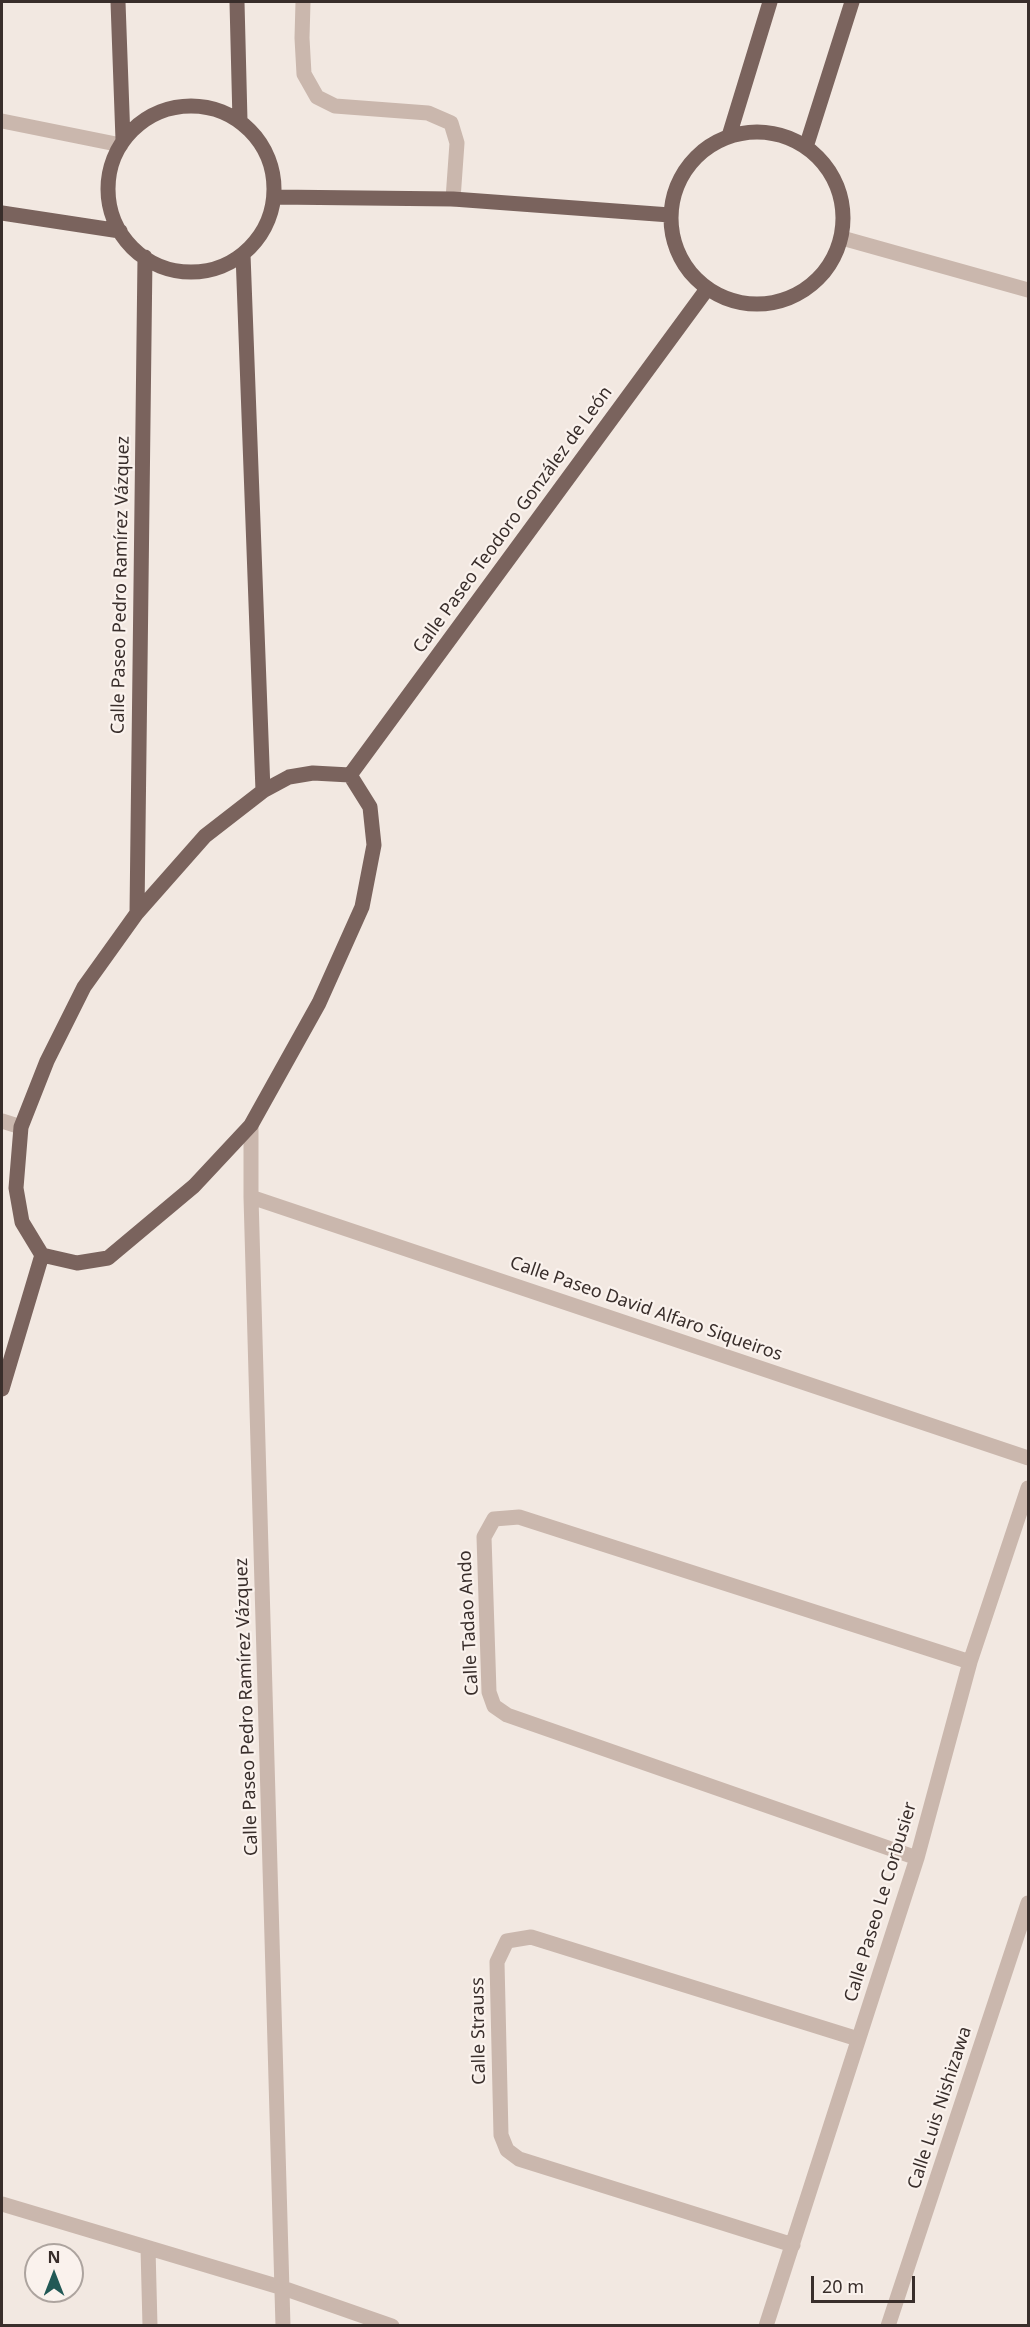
<!DOCTYPE html>
<meta charset="utf-8">
<style>
body{margin:0}
#map{position:relative;width:1030px;height:2327px;overflow:hidden;background:#f2e8e1;font-family:"Noto Sans",sans-serif}
canvas{display:block}
.frame{position:absolute;inset:0;border:3px solid #392e2b;pointer-events:none}
.north{position:absolute;left:24px;top:2243px;width:60px;height:60px;box-sizing:border-box;background:#faf2ed;border:2px solid #ada49f;border-radius:50%;rotate:0deg;font-size:16px;font-weight:700;line-height:24px;text-align:center;color:#392e2b}
.north::after{content:'';display:block;margin:auto;width:21px;height:27px;background:#225956;clip-path:polygon(50% 0,100% 100%,50% 72%,0 100%)}
.scale{position:absolute;left:811px;top:2276px;width:104px;height:27px;box-sizing:border-box;border:3px solid #392e2b;border-top:0;padding-left:8px;font-size:18px;line-height:21px;white-space:nowrap;color:#392e2b;-webkit-text-stroke:4px #faf2ed;paint-order:stroke}
</style>
<div id="map">
<canvas width="1030" height="2327"></canvas>
<div class="frame"></div>
<div class="north">N</div>
<div class="scale">20 m</div>
</div>
<script>
const c = document.querySelector('canvas').getContext('2d');
c.lineJoin = 'round';
function poly(rows) {
  const path = new Path2D();
  for (const r of rows) {
    if (r.length === 3) {
      path.moveTo(r[0] + r[2], r[1]);
      path.arc(r[0], r[1], r[2], 0, 2 * Math.PI);
      continue;
    }
    path.moveTo(r[0], r[1]);
    for (let i = 2; i < r.length; i += 2) path.lineTo(r[i], r[i + 1]);
  }
  return path;
}
function trace(path, color, width, dash) {
  c.strokeStyle = color;
  c.lineWidth = width;
  c.lineCap = dash ? 'butt' : 'round';
  c.setLineDash(dash || []);
  c.stroke(path);
}
function drawText(font, color, halo, rows, align = 'center') {
  c.font = font + ' "Noto Sans",sans-serif';
  c.lineWidth = 4.5;
  c.setLineDash([]);
  c.textBaseline = 'middle';
  c.strokeStyle = halo;
  c.fillStyle = color;
  for (const [text, x, y, turn = 0] of rows) {
    c.save();
    c.translate(x, y);
    c.rotate((+turn || 0) * Math.PI / 180);
    c.textAlign = isNaN(turn) ? turn : align;
    if (halo) c.strokeText(text, 0, 0);
    c.fillText(text, 0, 0);
    c.restore();
  }
}
trace(poly([
 [303,2,302,38,304,74,317,97,335,106,428,113,451,123,457,143,453,199],
 [2,121,121,145],
 [842,238,1028,290],
 [2,1121,21,1127],
 [251,1125,251,1197,283,2326],
 [251,1197,1028,1458],
 [917,1858,507,1715,494,1706,489,1692,484,1537,494,1519,519,1517,970,1662],
 [2,2204,283,2288,392,2326],
 [793,2245,519,2159,507,2150,501,2135,497,1962,507,1941,531,1937,858,2039],
 [148,2248,150,2326],
 [766,2326,917,1858,970,1662,1028,1488],
 [888,2326,1028,1903]
]), '#cab7ad', 15);
trace(poly([
 [118,2,123,140],
 [237,2,240,121],
 [191,189,83],
 [757,218,86],
 [729,136,770,2],
 [806,147,852,2],
 [275,197,453,199,670,215],
 [2,213,120,231],
 [243,254,263,791],
 [313,773,350,775,370,807,374,845,362,907,319,1003,251,1125,194,1186,108,1258,77,1263,42,1255,22,1222,16,1188,21,1127,47,1061,84,987,137,913,205,836,263,791,289,777,313,773],
 [350,775,707,289],
 [137,913,145,257],
 [2,1389,42,1255]
]), '#7a635d', 15);
drawText('18px', '#392e2b', '#faf2ed', [
 ["Calle Paseo Teodoro González de León",513,520,-54],
 ["Calle Paseo Pedro Ramírez Vázquez",121,585,-89],
 ["Calle Paseo David Alfaro Siqueiros",646,1309,19],
 ["Calle Tadao Ando",469,1623,-93],
 ["Calle Paseo Pedro Ramírez Vázquez",247,1707,-92],
 ["Calle Paseo Le Corbusier",881,1902,-73],
 ["Calle Strauss",479,2031,-91],
 ["Calle Luis Nishizawa",940,2108,-72]
]);
</script>
